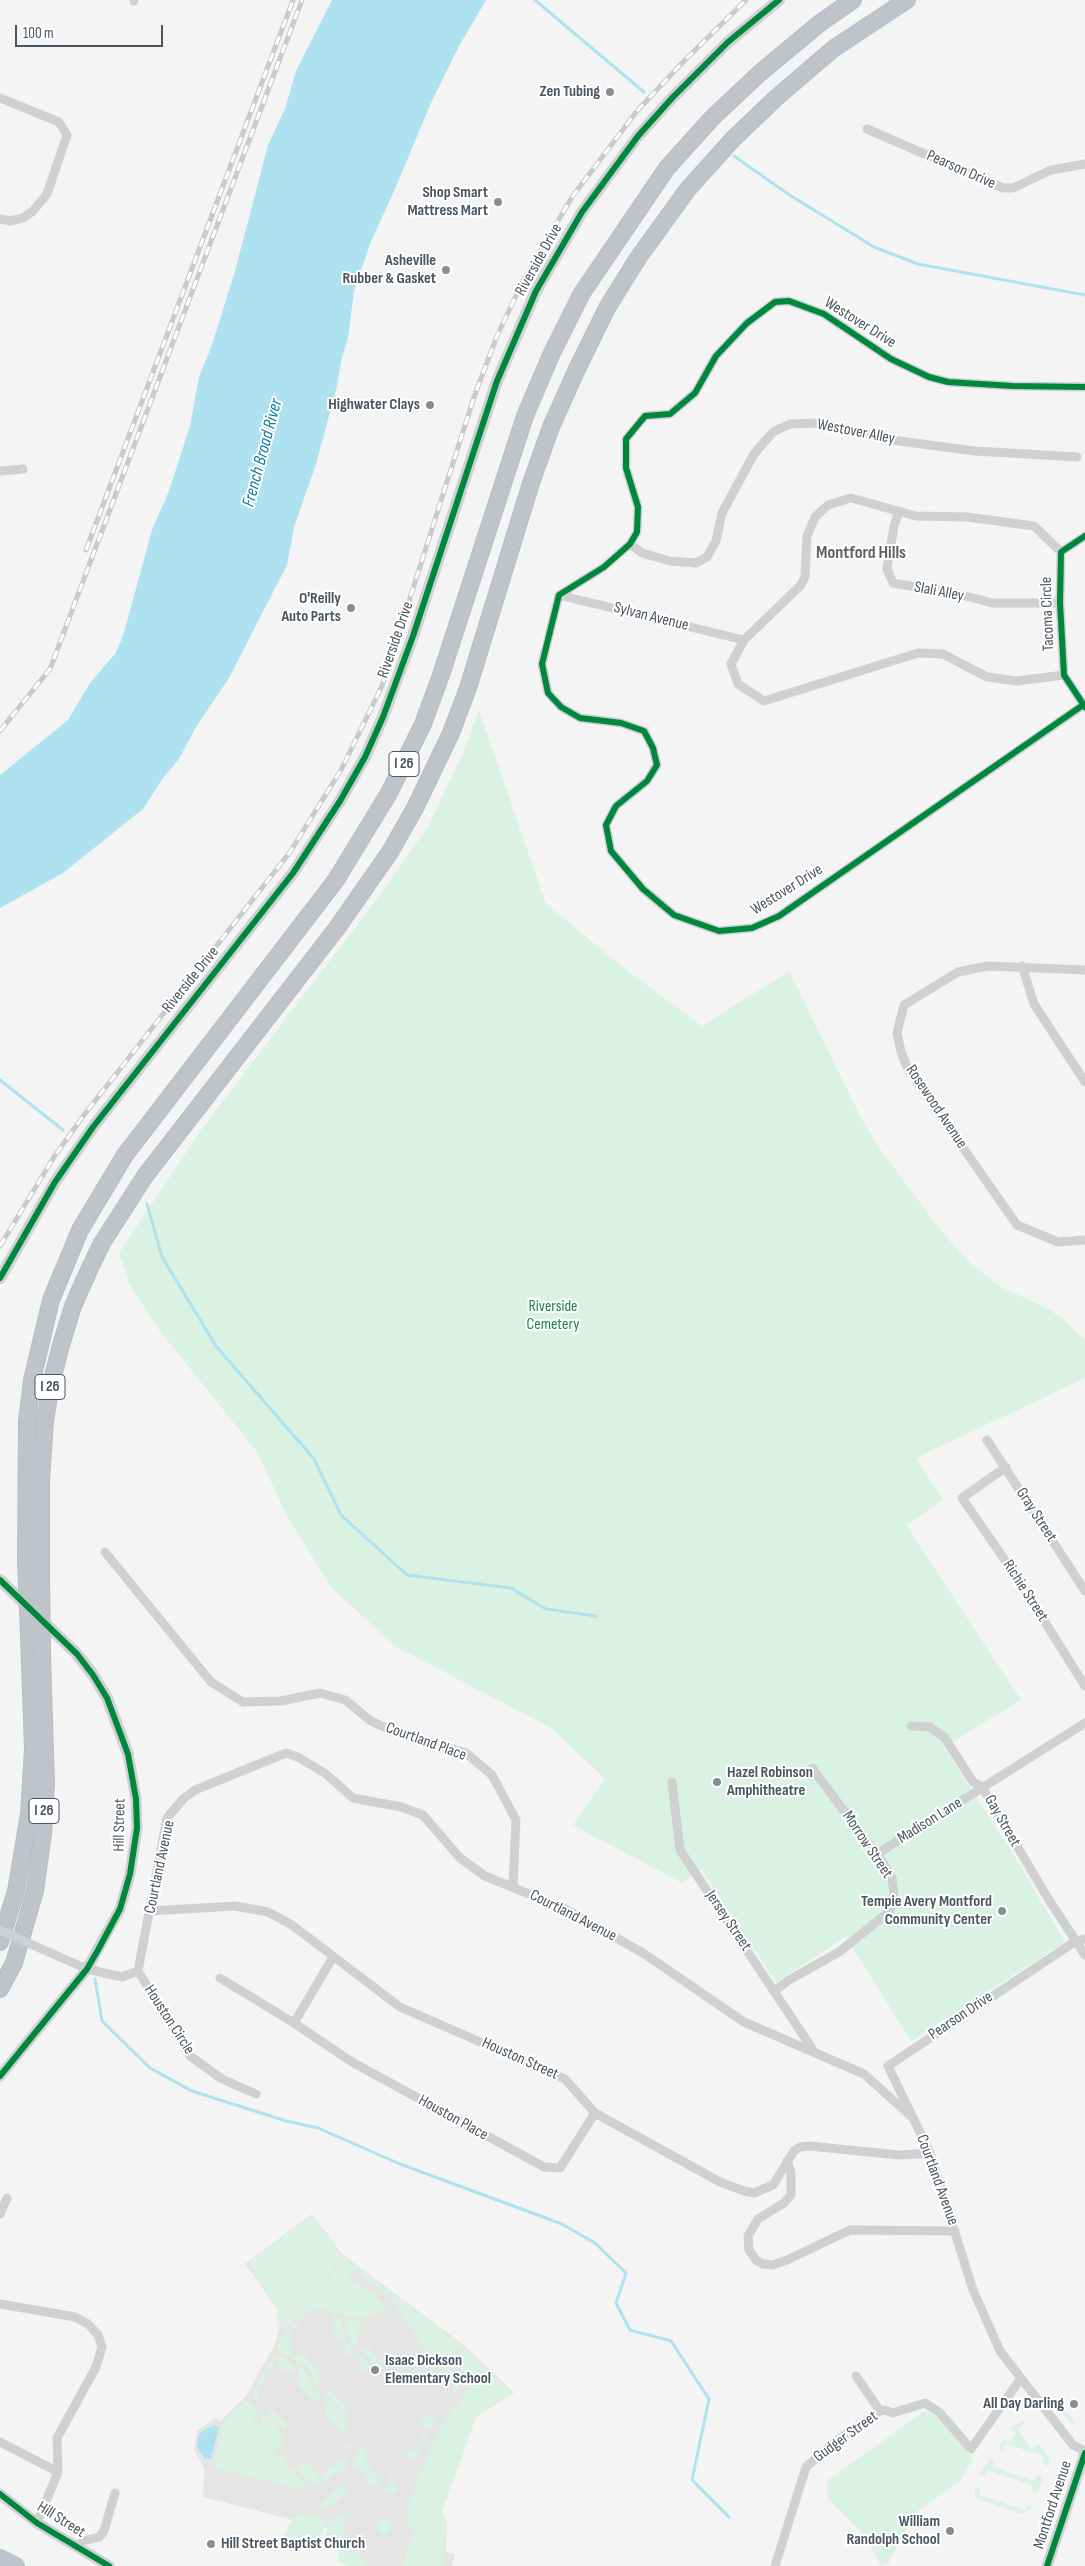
<!DOCTYPE html>
<style>
body{margin:0}
#map{position:relative;width:1085px;height:2566px;overflow:hidden;background:#f4f4f4;font-family:"Sofia Sans Condensed",sans-serif}
canvas{display:block}
.scale{position:absolute;left:15px;top:25px;width:148px;height:22px;box-sizing:border-box;border:2px solid #4a5661;border-top:0;padding-left:6px;font-size:15px;line-height:18px;white-space:nowrap;color:#4a5661;-webkit-text-stroke:4px #fff;paint-order:stroke}
</style>
<div id="map">
<canvas width="1085" height="2566"></canvas>
<div class="scale">100 m</div>
</div>
<script>
const c = document.querySelector('canvas').getContext('2d');
c.lineJoin = 'round';
function fill(path, color) {
  c.fillStyle = color;
  c.fill(path, 'evenodd');
}
function poly(rows) {
  const path = new Path2D();
  for (const r of rows) {
    if (r.length === 3) {
      path.moveTo(r[0] + r[2], r[1]);
      path.arc(r[0], r[1], r[2], 0, 2 * Math.PI);
      continue;
    }
    path.moveTo(r[0], r[1]);
    for (let i = 2; i < r.length; i += 2) path.lineTo(r[i], r[i + 1]);
  }
  return path;
}
function trace(path, color, width, dash) {
  c.strokeStyle = color;
  c.lineWidth = width;
  c.lineCap = dash ? 'butt' : 'round';
  c.setLineDash(dash || []);
  c.stroke(path);
}
function drawText(font, color, halo, rows, align = 'center') {
  c.font = font + ' "Sofia Sans Condensed",sans-serif';
  c.lineWidth = 4;
  c.setLineDash([]);
  c.textBaseline = 'middle';
  c.strokeStyle = halo;
  c.fillStyle = color;
  for (const [text, x, y, turn = 0] of rows) {
    c.save();
    c.translate(x, y);
    c.rotate((+turn || 0) * Math.PI / 180);
    c.textAlign = isNaN(turn) ? turn : align;
    if (halo) c.strokeText(text, 0, 0);
    c.fillText(text, 0, 0);
    c.restore();
  }
}
fill(poly([
 [312,2214,343,2255,465,2346,514,2393,476,2417,442,2511,447,2524,446,2552,455,2554,452,2566,356,2566,336,2531,203,2497,204,2468,194,2450,197,2431,215,2418,220,2421,246,2396,275,2344,278,2331,277,2308,245,2264]
]), '#e6e5e6');
fill(poly([
 [479,710,546,904,629,972,702,1026,789,971,862,1120,880,1149,941,1231,972,1265,1001,1287,1050,1310,1063,1319,1085,1340,1085,1378,916,1458,943,1500,906,1525,1021,1700,944,1747,1013,1854,1065,1942,911,2041,846,1937,776,1982,701,1869,682,1883,573,1825,605,1779,550,1727,396,1647,332,1588,288,1518,257,1452,159,1330,130,1285,119,1253,201,1130,379,896,429,825,464,751],
 [312,2215,342,2256,463,2346,445,2358,426,2350,390,2297,353,2269,347,2277,378,2298,393,2316,392,2318,386,2308,372,2316,370,2312,367,2317,369,2318,356,2327,360,2333,357,2338,359,2346,354,2347,349,2341,345,2322,363,2320,367,2317,362,2314,362,2317,355,2319,326,2310,311,2309,286,2326,282,2326,285,2320,324,2284,340,2263,338,2261,324,2281,281,2321,281,2330,278,2334,278,2307,247,2264],
 [303,2316,304,2318,298,2323,299,2325,289,2334,293,2340,289,2345,292,2353,288,2356,277,2352,283,2333],
 [334,2316,342,2320,345,2340,356,2353,348,2355,343,2349,347,2346,339,2336,335,2338,331,2333,334,2327,331,2319],
 [361,2348,370,2348,382,2368,381,2369,375,2367],
 [466,2349,512,2393,476,2417,441,2511,446,2524,443,2566,403,2566,414,2528,409,2526,408,2523,409,2501,440,2427,466,2393,467,2386,464,2372,450,2360],
 [304,2354,321,2376,317,2383,320,2391,314,2388,311,2374,307,2367,292,2359,294,2355],
 [360,2354,371,2365,362,2374,359,2369,362,2363,358,2355],
 [273,2356,276,2357,275,2363,264,2376,265,2382,256,2391,259,2395,257,2401,254,2400,254,2390],
 [281,2356,294,2365,294,2370,285,2372,281,2368,279,2369,278,2358],
 [440,2366,449,2368,456,2375,459,2384,456,2395,453,2391,452,2378,445,2371,437,2371],
 [301,2368,308,2374,311,2388,320,2395,320,2398,312,2401,298,2385,300,2379,297,2371],
 [332,2390,349,2412,347,2414,323,2392],
 [325,2397,346,2418,349,2427,342,2432,325,2414,327,2406,323,2399],
 [247,2401,262,2414,260,2416,256,2413,252,2417,259,2425,264,2421,261,2417,264,2415,273,2423,284,2438,282,2447,276,2448,272,2455,274,2458,281,2454,288,2464,286,2468,293,2470,305,2485,303,2490,215,2468,214,2460,223,2424],
 [1062,2405,1075,2422,1073,2426,1058,2407],
 [272,2409,287,2425,284,2431,267,2414,267,2411],
 [925,2411,935,2414,973,2459,960,2481,914,2514,888,2564,881,2566,864,2535,827,2498,827,2481],
 [432,2412,436,2417,430,2430,427,2430,420,2422],
 [1022,2421,1024,2424,1018,2429,1031,2449,1039,2444,1050,2458,1047,2466,1042,2463,1043,2456,1006,2444,1002,2451,998,2449,1003,2438,1009,2443,1016,2434,1009,2429],
 [425,2434,427,2436,416,2459,402,2456,423,2443,420,2438],
 [352,2441,347,2469,334,2474,321,2484,308,2482,297,2468,307,2461,321,2479,329,2469,348,2457,349,2452,345,2446],
 [359,2442,368,2456,365,2458,381,2482,377,2485,369,2484,364,2471,353,2467],
 [991,2458,994,2461,993,2467,1034,2481,1037,2475,1042,2476,1043,2478,1038,2493,1031,2492,1032,2485,987,2470,985,2476,980,2476,979,2473],
 [392,2475,398,2493,384,2490,390,2484,388,2478],
 [343,2485,349,2487,348,2493,328,2508,318,2508,318,2505],
 [978,2487,981,2490,979,2495,1024,2510,1029,2504,1032,2506,1031,2509,1021,2514,976,2498,974,2490],
 [345,2514,348,2515,347,2519,343,2517,341,2520,346,2521,344,2522,343,2529,347,2542,350,2542,367,2566,348,2566,337,2561,339,2552,322,2546,329,2523],
 [297,2515,327,2519,319,2546,285,2537,282,2546,280,2545,291,2521],
 [384,2527,7]
]), '#d9f2e3');
fill(poly([
 [332,0,486,0,458,48,431,103,392,196,371,241,354,291,348,338,341,361,337,386,316,464,294,527,287,565,229,678,196,727,179,759,163,778,143,809,63,873,0,908,0,775,68,720,90,683,115,654,123,636,152,530,169,491,190,426,199,377,212,345,235,271,268,145,285,109,296,71],
 [215,2425,219,2428,211,2459,205,2459,197,2448,198,2438,202,2431]
]), '#aee2f0');
trace(poly([
 [535,0,644,92],
 [734,156,788,194,874,247,918,264,1085,295],
 [0,1080,63,1130],
 [147,1204,162,1257,216,1346,314,1459,341,1515,407,1575,511,1588,546,1609,596,1616],
 [95,1979,102,2021,150,2068,192,2091,286,2121,318,2128,400,2164,562,2224,595,2243,626,2273,616,2303,630,2330,671,2341,709,2399,692,2480,729,2517]
]), '#aee2f0', 3);
const motorway = poly([
 [26,1560,27,1421,32,1380,51,1300,80,1230,125,1155,336,880,389,793,423,724,441,675,525,416,551,355,582,293,667,168,713,117,760,73,820,23,853,0],
 [41,1574,41,1481,45,1421,51,1384,61,1345,73,1306,89,1270,102,1243,145,1176,337,928,390,852,415,808,451,733,468,688,531,483,551,427,577,369,607,308,638,258,688,189,733,139,777,97,833,49,907,0],
 [0,1942,16,1891,29,1814,33,1749,29,1636],
 [0,1989,14,1963,35,1891,43,1834,46,1784,42,1655],
 [0,2558,16,2566]
]);
trace(motorway, '#b9bec3', 18);
trace(poly([
 [134,1,134,0],
 [0,98,59,122,67,135,47,194,33,211,23,218,10,221,0,219],
 [867,129,1003,188,1013,188,1051,170,1085,164],
 [1085,387,1013,386,948,382,929,377,891,359,824,314,789,301,775,302,747,323,716,356,695,393,670,414,645,416,626,439,626,468,638,507,637,532,630,544,604,567,559,595,542,664,548,693,561,707,580,718,621,723,644,731,653,748,657,765,647,781,616,806,606,825,611,851,643,889,674,915,719,931,752,928,779,916,1085,704],
 [0,471,23,469],
 [899,511,894,526,887,569,893,583,958,594,992,603,1060,603],
 [630,544,642,553,670,561,696,563,707,557,716,541,722,513,754,454,773,432,790,424,819,423,899,441,975,451,1077,457],
 [1061,552,1085,536],
 [559,595,744,640],
 [1064,675,1017,681,987,677,943,654,918,653,764,701,738,684,731,664,744,640,801,585,805,576,807,536,815,517,828,505,851,498,916,516,967,517,1034,526,1061,552,1060,603,1064,675,1085,707],
 [1022,966,1034,1004,1085,1082],
 [1085,970,988,966,958,972,904,1005,897,1033,901,1052,908,1069,1017,1225,1058,1242,1085,1240],
 [987,1440,1085,1591],
 [1006,1467,962,1498,1016,1576,1085,1686],
 [105,1552,211,1682,243,1702,281,1701,320,1693,345,1700,371,1721,395,1732,466,1753,492,1775,516,1820,513,1886],
 [911,1726,930,1727,945,1738,973,1782,982,1787,1049,1900,1085,1955],
 [672,1782,680,1850,813,2050],
 [877,1854,1085,1723],
 [150,1911,235,1906,268,1912,292,1925,400,2007,565,2079,595,2113,720,2182,744,2191,754,2193,773,2185,794,2151,800,2147,809,2146,899,2155,930,2153],
 [1085,1939,1076,1941,888,2066,930,2153,973,2290,1000,2351,1073,2445,1085,2451],
 [44,1950,87,1969,100,1972,122,1977,138,1971],
 [138,1971,167,1818,183,1799,195,1790,286,1753,298,1757,326,1774,353,1798,401,1807,423,1815,460,1858,485,1876,563,1908,643,1953,744,2022,864,2074,913,2118],
 [138,1971,190,2056,222,2079,256,2094],
 [220,1978,294,2023,352,2062,544,2167,560,2168,595,2113],
 [774,1991,789,1980,839,1952,890,1911,894,1894,892,1878,885,1866,812,1768],
 [294,2023,333,1957],
 [787,2161,791,2172,791,2195,784,2203,758,2219,748,2236,749,2250,756,2260,763,2264,772,2265,787,2260,850,2230,955,2231],
 [0,2214,7,2198],
 [0,2304,75,2317,88,2324,98,2335,102,2347,96,2367,57,2438,58,2472,37,2523],
 [856,2376,880,2411],
 [0,2442,58,2472],
 [77,2547,83,2541,99,2537,104,2531,115,2493],
 [775,2566,806,2467,836,2441,880,2411,885,2410,893,2413,925,2403,939,2412,971,2449,1021,2378]
]), '#ced0d2', 9);
trace(poly([
 [0,2076,87,1969,120,1909,130,1874,137,1828,136,1799,128,1754],
 [0,2494,37,2523,109,2566],
 [1047,2566,1085,2453]
]), '#ced0d2', 11);
trace(poly([
 [0,1278,55,1182,93,1127,293,873,340,801,365,757,383,717,413,636,497,381,536,291,582,212,638,136,673,97,728,42,779,0],
 [0,1580,77,1654,93,1675,107,1698,128,1754]
]), '#ced0d4', 12);
trace(motorway, '#bec4c9', 16);
const rail = poly([
 [86,550,293,0],
 [0,731,50,669,302,0],
 [0,1246,54,1157,84,1115,290,852,341,770,382,686,474,397,497,336,524,279,572,197,637,111,683,62,746,0]
]);
trace(rail, '#c9cacc', 5);
trace(rail, '#fff', 3, [9]);
const motorwayBridge = poly([
 [26,1560,29,1636],
 [41,1574,42,1655]
]);
trace(motorwayBridge, '#b9bec3', 18, []);
trace(poly([
 [0,1930,44,1950]
]), '#ced0d2', 9);
trace(motorwayBridge, '#bec4c9', 16);
trace(poly([
 [1085,536,1061,552,1060,603,1064,675,1085,707],
 [1083,705,779,916,752,928,719,931,674,915,643,889,611,851,606,825,616,806,647,781,657,765,653,748,644,731,621,723,580,718,561,707,548,693,542,664,559,595,604,567,630,544,637,532,638,507,626,468,626,439,645,416,670,414,695,393,716,356,747,323,775,302,789,301,824,314,891,359,929,377,948,382,1013,386,1085,387],
 [0,1278,55,1182,93,1127,293,873,340,801,365,757,383,717,413,636,497,381,536,291,582,212,638,136,673,97,728,42,779,0],
 [0,1580,77,1654,93,1675,107,1698,128,1754,136,1799,137,1828,130,1874,120,1909,98,1950,87,1969,0,2076],
 [0,2494,37,2523,109,2566],
 [1047,2566,1085,2453]
]), '#00873e', 6);
for (const [x, y, r, color] of [
 [610,92,5,"#868d94"],
 [498,202,5,"#868d94"],
 [446,270,5,"#868d94"],
 [430,405,5,"#868d94"],
 [351,608,5,"#868d94"],
 [717,1782,5,"#868d94"],
 [1002,1911,5,"#868d94"],
 [375,2370,5,"#868d94"],
 [1074,2404,5,"#868d94"],
 [950,2531,5,"#868d94"],
 [211,2544,5,"#868d94"]
]) {
  const dot = new Path2D();
  dot.arc(x, y, r, 0, 2 * Math.PI);
  c.fillStyle = color;
  c.fill(dot);
  trace(dot, '#fff', 2);
}
for (const [x, y, w] of [
 [404,764,30],
 [50,1387,30],
 [44,1811,30]
]) {
  const box = new Path2D();
  box.roundRect(x - w / 2, y - 12.5, w, 25, 4);
  c.fillStyle = '#fff';
  c.fill(box);
  trace(box, '#4a5661', 1);
}
drawText('bold 15px', '#4a5661', null, [
 ["I 26",404,764],
 ["I 26",50,1387],
 ["I 26",44,1811]
]);
drawText('bold 16px', '#4a5661', '#fff', [
 ["Zen Tubing",600,92],
 ["Shop Smart",488,193],
 ["Mattress Mart",488,211],
 ["Asheville",436,261],
 ["Rubber & Gasket",436,279],
 ["Highwater Clays",420,405],
 ["O'Reilly",341,599],
 ["Auto Parts",341,617],
 ["Hazel Robinson",727,1773,"left"],
 ["Amphitheatre",727,1791,"left"],
 ["Tempie Avery Montford",992,1902],
 ["Community Center",992,1920],
 ["Isaac Dickson",385,2361,"left"],
 ["Elementary School",385,2379,"left"],
 ["All Day Darling",1064,2404],
 ["William",940,2522],
 ["Randolph School",940,2540],
 ["Hill Street Baptist Church",221,2544,"left"]
], 'right');
drawText('16px', '#4a5661', '#fff', [
 ["Pearson Drive",961,170,24],
 ["Riverside Drive",539,260,-61],
 ["Westover Drive",860,323,32],
 ["Westover Alley",856,432,11],
 ["Slali Alley",939,592,11],
 ["Tacoma Circle",1048,614,-92],
 ["Sylvan Avenue",651,617,14],
 ["Riverside Drive",396,640,-71],
 ["Westover Drive",787,890,-32],
 ["Riverside Drive",191,980,-51],
 ["Rosewood Avenue",936,1107,56],
 ["Gray Street",1036,1515,57],
 ["Richie Street",1025,1591,57],
 ["Courtland Place",426,1742,20],
 ["Madison Lane",930,1821,-32],
 ["Gay Street",1002,1821,60],
 ["Hill Street",120,1825,-89],
 ["Morrow Street",867,1845,56],
 ["Courtland Avenue",160,1867,-78],
 ["Courtland Avenue",573,1916,27],
 ["Jersey Street",728,1921,56],
 ["Pearson Drive",961,2016,-34],
 ["Houston Circle",169,2020,57],
 ["Houston Street",520,2059,24],
 ["Houston Place",453,2118,29],
 ["Courtland Avenue",937,2180,70],
 ["Gudger Street",846,2437,-36],
 ["Montford Avenue",1053,2505,-72],
 ["Hill Street",61,2520,32]
]);
drawText('16px', '#17864f', '#fff', [
 ["Riverside",553,1307],
 ["Cemetery",553,1325]
]);
drawText('italic 18px', '#0c7c9b', '#fff', [
 ["French Broad River",263,453,-75]
]);
drawText('bold 18px', '#5f6368', '#fff', [
 ["Montford Hills",861,553]
]);
</script>
